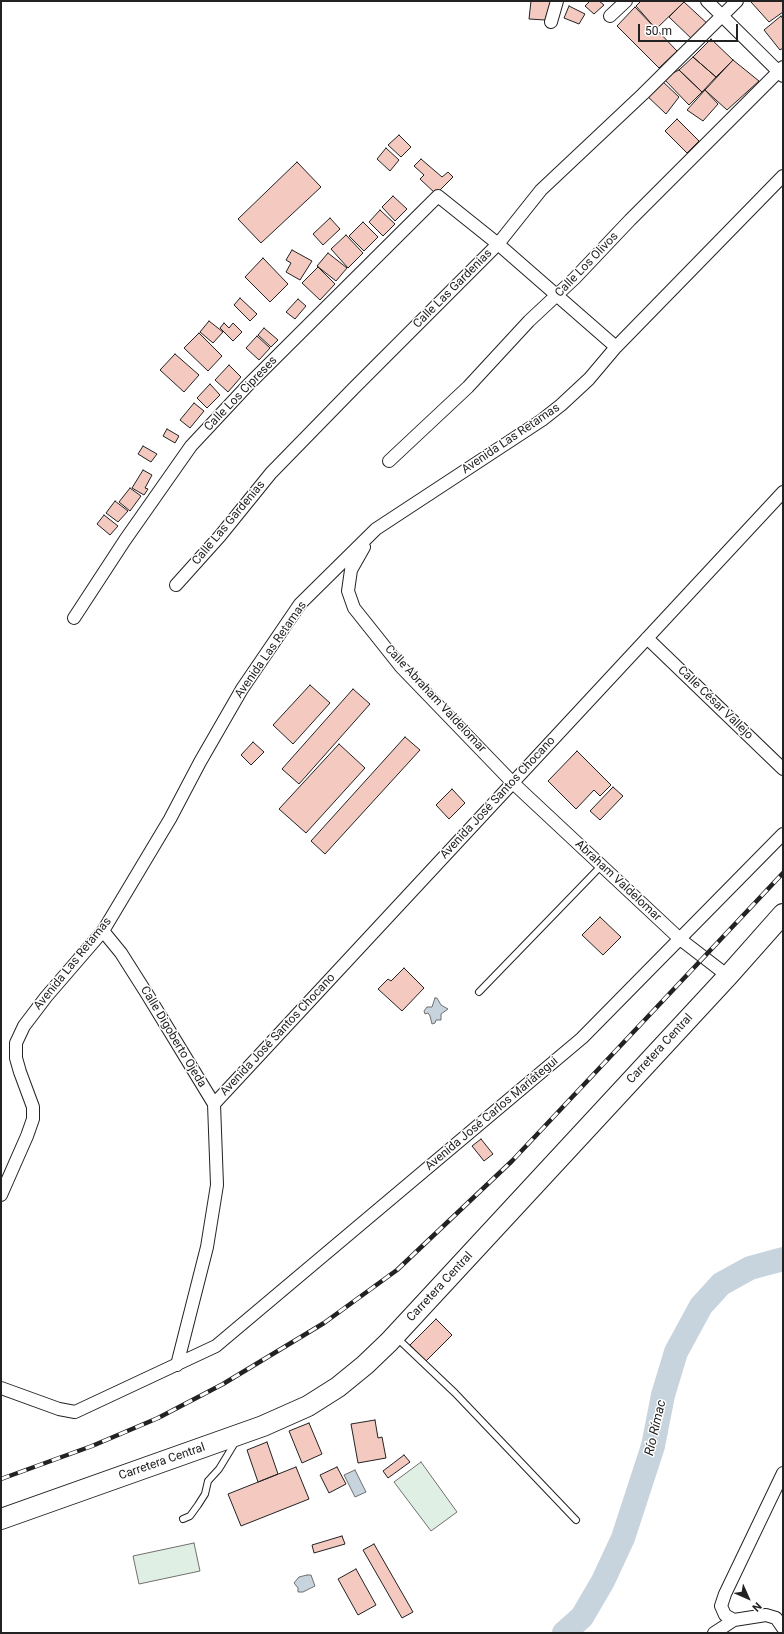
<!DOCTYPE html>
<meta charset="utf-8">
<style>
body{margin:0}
#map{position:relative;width:784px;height:1634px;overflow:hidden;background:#fff;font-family:Roboto,sans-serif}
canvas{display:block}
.frame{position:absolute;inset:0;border:2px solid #222;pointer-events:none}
.north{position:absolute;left:728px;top:1578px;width:40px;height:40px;-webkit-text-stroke:3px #fff;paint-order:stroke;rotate:135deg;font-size:11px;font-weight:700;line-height:16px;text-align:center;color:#222}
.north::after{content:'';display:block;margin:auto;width:14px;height:18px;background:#222;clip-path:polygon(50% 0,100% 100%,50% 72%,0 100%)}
.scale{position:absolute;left:638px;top:24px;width:100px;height:18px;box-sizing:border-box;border:2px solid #222;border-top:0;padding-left:5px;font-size:12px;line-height:14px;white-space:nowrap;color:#222;-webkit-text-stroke:3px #fff;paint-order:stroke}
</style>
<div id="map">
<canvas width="784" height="1634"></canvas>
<div class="frame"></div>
<div class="north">N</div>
<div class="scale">50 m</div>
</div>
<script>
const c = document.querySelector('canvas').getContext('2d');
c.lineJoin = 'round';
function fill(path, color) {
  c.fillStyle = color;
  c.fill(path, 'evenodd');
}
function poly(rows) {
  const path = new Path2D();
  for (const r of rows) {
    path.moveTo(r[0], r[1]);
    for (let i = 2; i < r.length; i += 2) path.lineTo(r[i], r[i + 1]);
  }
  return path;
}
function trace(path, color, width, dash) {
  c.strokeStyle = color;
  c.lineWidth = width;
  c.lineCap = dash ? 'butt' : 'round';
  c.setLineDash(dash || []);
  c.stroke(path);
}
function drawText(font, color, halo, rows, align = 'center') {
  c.font = font + ' Roboto,sans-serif';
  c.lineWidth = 3;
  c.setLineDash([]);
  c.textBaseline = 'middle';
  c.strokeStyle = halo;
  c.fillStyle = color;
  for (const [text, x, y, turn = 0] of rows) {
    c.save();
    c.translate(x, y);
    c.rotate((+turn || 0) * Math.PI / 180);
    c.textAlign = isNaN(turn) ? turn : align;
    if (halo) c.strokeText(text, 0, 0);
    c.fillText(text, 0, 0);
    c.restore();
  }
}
const green = poly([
 [421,1462,457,1512,431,1531,394,1482,421,1462],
 [194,1543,200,1571,139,1584,133,1556,194,1543]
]);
fill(green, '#e0efe3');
trace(green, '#6f6f6f', 1);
const water = poly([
 [435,998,437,998,441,1005,448,1009,441,1014,441,1020,436,1020,435,1023,432,1024,430,1016,428,1013,425,1014,424,1011,427,1007,432,1007,435,998],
 [355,1470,366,1492,355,1497,344,1475,355,1470],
 [307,1575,311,1575,315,1586,303,1592,298,1592,298,1588,294,1583,299,1577,307,1575]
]);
fill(water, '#c7d3dd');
trace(water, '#6f6f6f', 1);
trace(poly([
 [564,1633,582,1617,603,1581,623,1538,653,1446,663,1395,676,1352,701,1306,721,1284,750,1268,783,1259]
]), '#c7d3dd', 24);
const building = poly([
 [531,1,551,1,545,20,529,19,531,1],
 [590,1,599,1,604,5,594,14,585,6,590,1],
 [641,1,683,1,684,2,656,29,636,6,641,1],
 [753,1,781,1,783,3,783,12,769,22,751,2,753,1],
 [684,2,710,26,694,41,669,17,684,2],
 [569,6,585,14,579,24,564,18,569,6],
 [635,7,677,51,659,68,617,26,635,7],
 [781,16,783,19,783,48,780,50,764,30,781,16],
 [711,39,733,60,716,77,693,57,711,39],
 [693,57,716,77,702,92,679,70,693,57],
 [733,60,759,81,727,110,705,90,733,60],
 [679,70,702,92,689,105,663,78,679,70],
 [661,80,679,97,666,114,645,94,661,80],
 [705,90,718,104,703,121,687,110,705,90],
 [677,119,699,141,687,153,665,131,677,119],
 [399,135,411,147,401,157,388,145,399,135],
 [386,148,399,160,390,171,377,159,386,148],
 [421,159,442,177,448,172,453,177,436,194,420,179,424,175,414,166,421,159],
 [297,162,321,187,261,243,238,219,297,162],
 [393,196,407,209,395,221,382,207,393,196],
 [380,210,395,224,383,236,369,222,380,210],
 [330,218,340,229,323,245,313,234,330,218],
 [363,222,378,237,364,251,349,236,363,222],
 [346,235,363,253,348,268,331,249,346,235],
 [292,250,312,261,300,280,286,272,291,263,286,260,292,250],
 [328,253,347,268,336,281,317,266,328,253],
 [263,258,288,284,270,302,245,277,263,258],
 [318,267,335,284,320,300,302,283,318,267],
 [240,298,257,314,250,321,234,305,240,298],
 [298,299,306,306,295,319,286,312,298,299],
 [209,321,223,332,213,343,200,332,209,321],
 [224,323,229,328,233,323,242,332,233,341,220,328,224,323],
 [264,328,278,340,271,347,258,335,264,328],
 [199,333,222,356,208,371,184,348,199,333],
 [257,336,270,348,259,360,246,348,257,336],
 [175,354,199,375,184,392,160,370,175,354],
 [229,365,241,377,228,392,215,380,229,365],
 [210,384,220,395,207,408,197,398,210,384],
 [194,403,204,411,190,428,180,420,194,403],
 [167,429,179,436,175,443,163,436,167,429],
 [143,446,157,454,151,462,138,454,143,446],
 [143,470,152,475,145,488,148,489,144,495,132,488,143,470],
 [130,488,141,496,130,511,119,502,130,488],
 [115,501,128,511,118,522,106,513,115,501],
 [104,515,118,526,110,535,97,524,104,515],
 [310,685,330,703,293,744,273,725,310,685],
 [353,689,370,704,299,784,282,769,353,689],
 [405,737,420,750,325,854,311,841,405,737],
 [253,742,264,752,251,765,241,755,253,742],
 [339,744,365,768,306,833,279,809,339,744],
 [577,751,611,785,600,796,594,790,576,809,548,781,577,751],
 [613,787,623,796,600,820,590,811,613,787],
 [452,789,465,803,449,819,436,805,452,789],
 [600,917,621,937,603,955,582,935,600,917],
 [404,968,424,988,402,1011,378,989,388,979,391,981,404,968],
 [481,1139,493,1154,484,1161,472,1146,481,1139],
 [436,1319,452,1335,426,1361,410,1345,436,1319],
 [375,1420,378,1438,382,1437,386,1458,358,1463,351,1424,375,1420],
 [309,1423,322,1454,302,1463,289,1431,309,1423],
 [267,1442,278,1474,258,1482,247,1450,267,1442],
 [404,1455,410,1462,388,1478,383,1471,404,1455],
 [296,1467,309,1499,241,1526,228,1494,296,1467],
 [337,1467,346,1484,329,1493,320,1475,337,1467],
 [342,1536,345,1544,314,1553,312,1545,342,1536],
 [374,1544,413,1612,402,1618,363,1550,374,1544],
 [356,1569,376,1605,358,1615,338,1579,356,1569]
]);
fill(building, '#f3c9c0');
trace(building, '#222', 1);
const service = poly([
 [479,992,601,866],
 [396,1337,455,1393,576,1520],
 [183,1519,190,1516,198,1505,205,1494,208,1481,219,1469,236,1441]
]);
const minor = poly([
 [707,1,783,76],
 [610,16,626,1],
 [551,22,557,1],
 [389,461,468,387,529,321,575,278,630,220,783,67],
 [364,547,351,570,348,591,354,608,401,667,512,782,680,939,728,976],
 [176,585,220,536,271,473,353,389,498,244,541,190,643,94,737,1],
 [74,618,125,540,191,446,248,385,438,196,498,244,616,347],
 [647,638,783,769],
 [103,931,121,953,147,994,214,1104,217,1185,207,1247,177,1365],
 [214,1104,783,492],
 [1,1195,27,1136,33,1119,33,1107,20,1072,16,1058,16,1043,24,1026,46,997,103,931,170,819,200,762,242,689,300,604,376,529,542,420,561,405,589,379,616,347,783,176],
 [1,1388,59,1409,75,1412,216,1346,582,1038,783,834],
 [783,1473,725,1594,721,1606,725,1615,734,1620,766,1615,776,1618,783,1628],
 [714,1633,734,1620]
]);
const trunk = poly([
 [1,1519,263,1426,308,1406,338,1387,365,1365,389,1342,728,976,783,914]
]);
trace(service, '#222', 8);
trace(minor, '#222', 14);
trace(trunk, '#222', 22);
trace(service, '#fff', 6);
trace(minor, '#fff', 12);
trace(trunk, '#fff', 20);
const rail = poly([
 [1,1479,92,1446,158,1418,223,1384,324,1323,397,1270,512,1161,783,873]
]);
trace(rail, '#222', 4.5);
trace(rail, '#fff', 3, [9]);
drawText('12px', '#222', '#fff', [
 ["Calle Los Olivos",587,265,-46],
 ["Calle Las Gardenias",453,289,-45],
 ["Calle Los Cipreses",241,394,-46],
 ["Avenida Las Retamas",511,439,-34],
 ["Calle Las Gardenias",229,523,-50],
 ["Avenida Las Retamas",271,650,-55],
 ["Calle Abraham Valdelomar",435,699,47],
 ["Calle César Vallejo",715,703,44],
 ["Avenida José Santos Chocano",498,798,-47],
 ["Abraham Valdelomar",618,881,43],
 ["Avenida Las Retamas",73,964,-51],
 ["Avenida José Santos Chocano",278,1035,-47],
 ["Calle Digoberto Ojeda",173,1037,59],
 ["Carretera Central",660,1049,-47],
 ["Avenida José Carlos Mariátegui",492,1114,-40],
 ["Carretera Central",440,1287,-47],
 ["Carretera Central",162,1462,-19]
]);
drawText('italic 13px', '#222', '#fff', [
 ["Río Rímac",656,1428,-77]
]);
</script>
